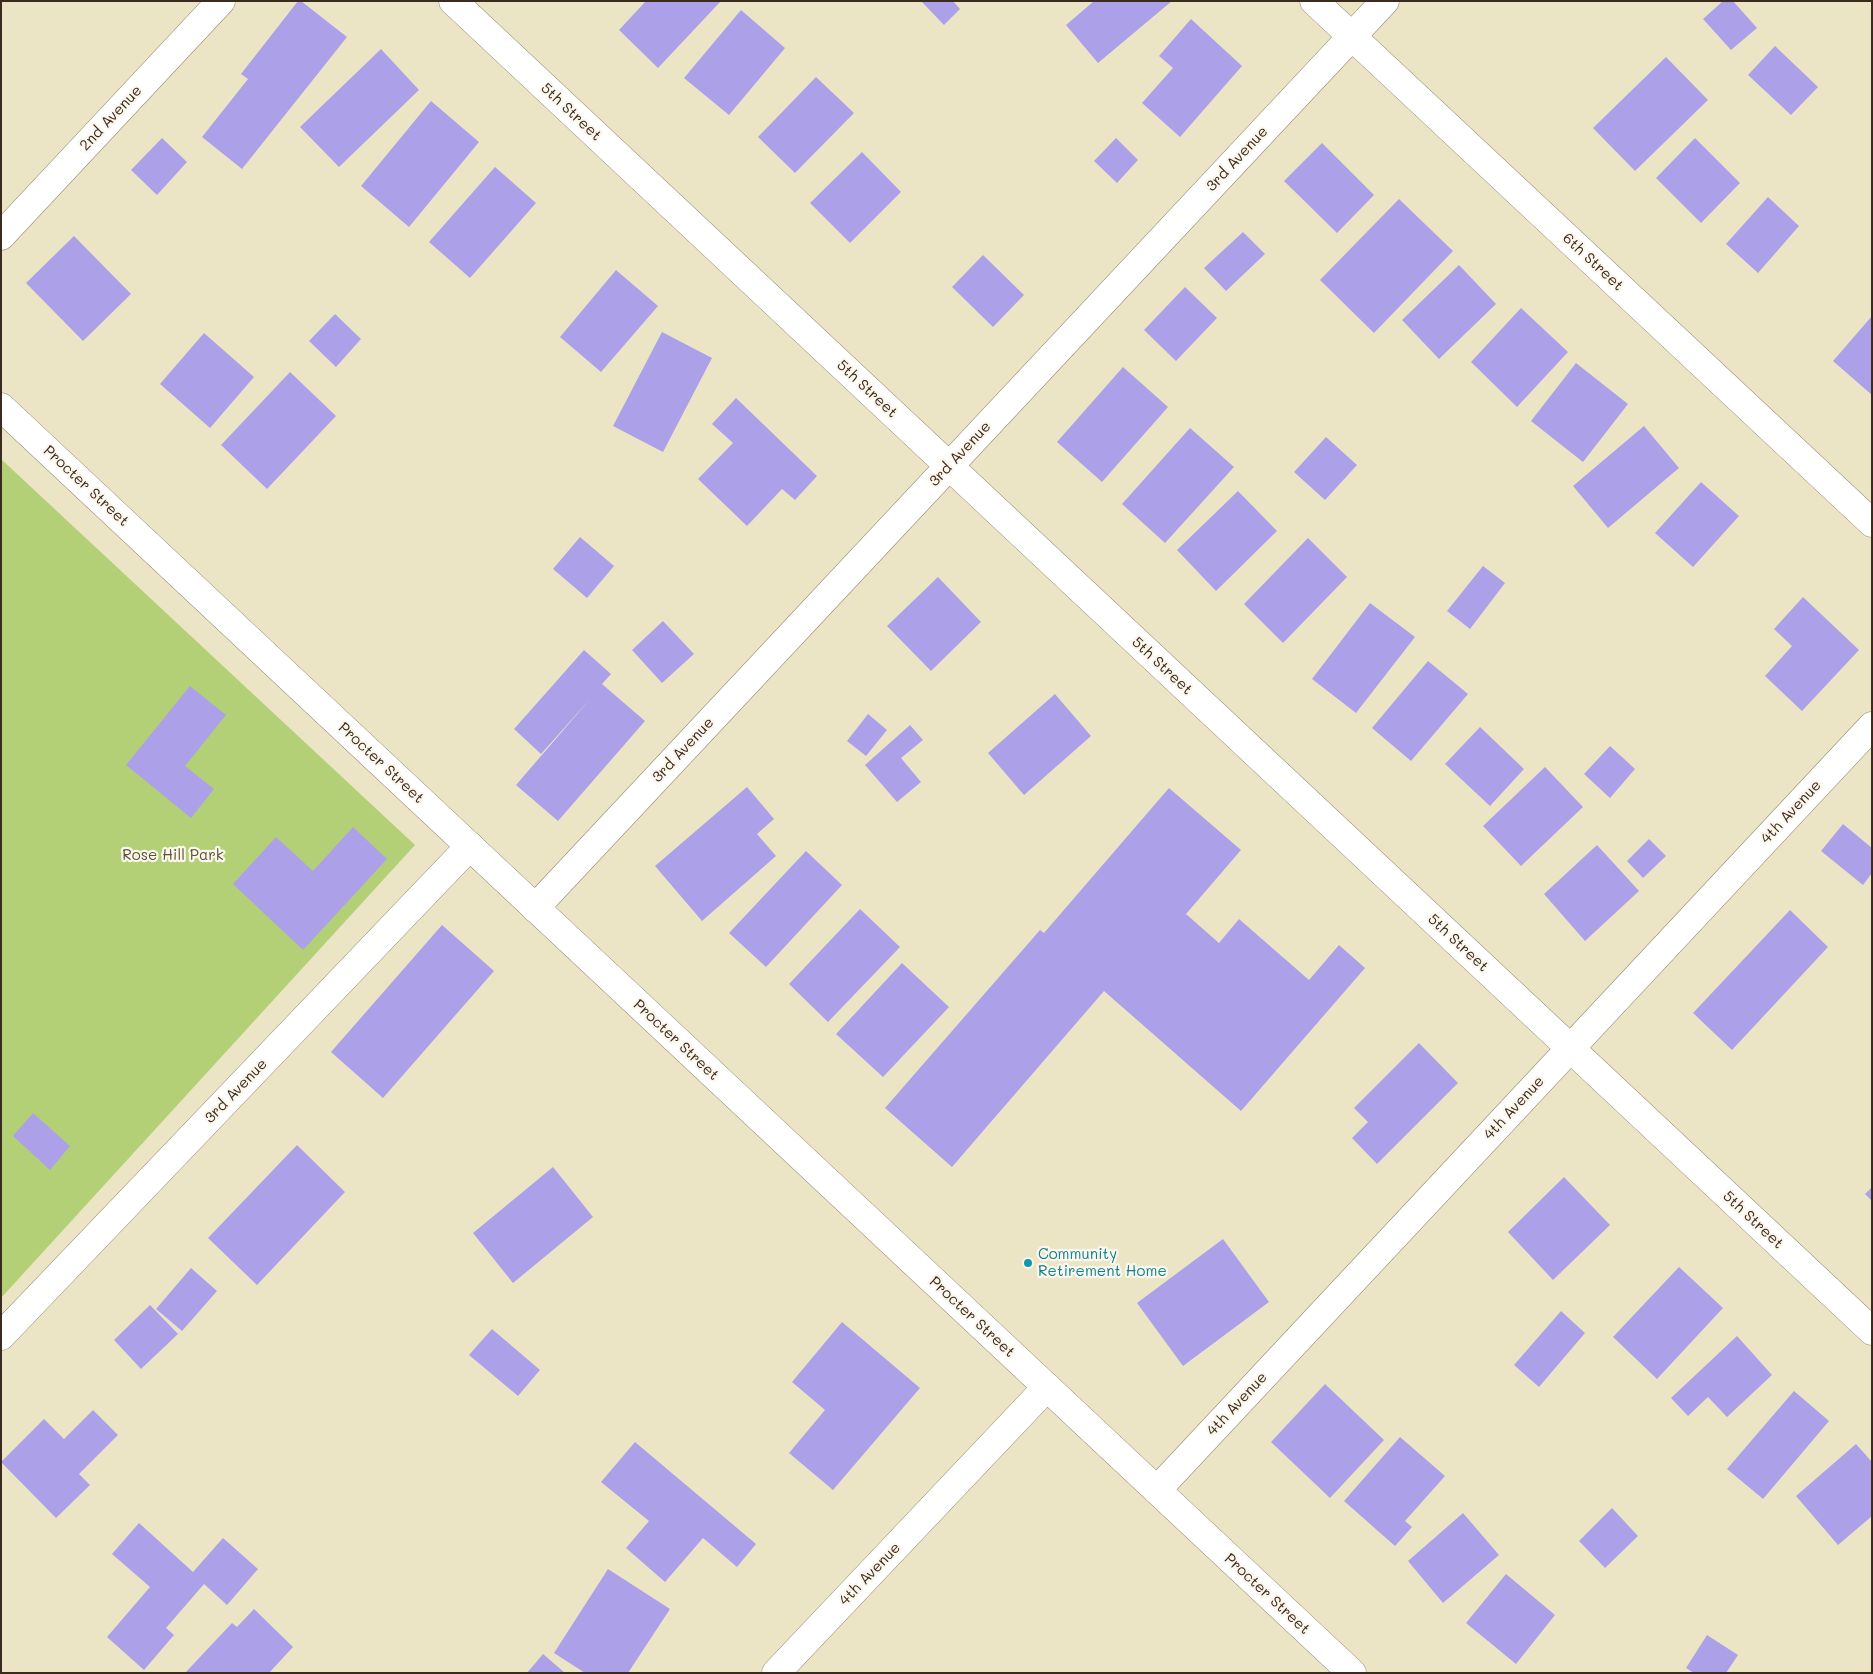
<!DOCTYPE html>
<style>
body{margin:0}
#map{position:relative;width:1873px;height:1674px;overflow:hidden;background:#ebe5c6;font-family:Mali,sans-serif}
canvas{display:block}
.frame{position:absolute;inset:0;border:2px solid #3b2a1e;pointer-events:none}
</style>
<div id="map">
<canvas width="1873" height="1674"></canvas>
<div class="frame"></div>
</div>
<script>
const c = document.querySelector('canvas').getContext('2d');
c.lineJoin = 'round';
function fill(path, color) {
  c.fillStyle = color;
  c.fill(path, 'evenodd');
}
function poly(rows) {
  const path = new Path2D();
  for (const r of rows) {
    path.moveTo(r[0], r[1]);
    for (let i = 2; i < r.length; i += 2) path.lineTo(r[i], r[i + 1]);
  }
  return path;
}
function trace(path, color, width, dash) {
  c.strokeStyle = color;
  c.lineWidth = width;
  c.lineCap = dash ? 'butt' : 'round';
  c.setLineDash(dash || []);
  c.stroke(path);
}
function drawText(font, color, halo, rows, align = 'center') {
  c.font = font + ' Mali,sans-serif';
  c.lineWidth = 4.5;
  c.setLineDash([]);
  c.textBaseline = 'middle';
  c.strokeStyle = halo;
  c.fillStyle = color;
  for (const [text, x, y, turn = 0] of rows) {
    c.save();
    c.translate(x, y);
    c.rotate((+turn || 0) * Math.PI / 180);
    c.textAlign = isNaN(turn) ? turn : align;
    if (halo) c.strokeText(text, 0, 0);
    c.fillText(text, 0, 0);
    c.restore();
  }
}
fill(poly([
 [1,459,415,845,1,1298]
]), '#b3d076');
fill(poly([
 [298,1,301,1,347,37,242,169,202,137,248,79,241,74],
 [646,1,721,1,658,68,619,30],
 [921,1,953,1,960,9,944,25],
 [1094,1,1172,1,1098,63,1066,25],
 [1723,1,1733,1,1757,28,1731,50,1703,19],
 [741,10,785,48,729,115,684,78],
 [1191,19,1242,66,1180,137,1142,103,1173,68,1159,56],
 [1775,46,1818,87,1791,115,1748,75],
 [381,49,419,90,339,167,300,127],
 [1666,57,1708,100,1635,171,1593,128],
 [816,77,854,113,795,173,758,137],
 [431,101,479,142,409,227,361,186],
 [162,138,187,162,157,195,131,170],
 [1116,138,1138,160,1117,183,1094,161],
 [1695,138,1740,183,1701,223,1656,178],
 [1322,143,1374,195,1337,233,1284,181],
 [862,152,901,192,850,243,810,203],
 [495,167,536,203,470,278,429,242],
 [1768,197,1799,226,1758,273,1726,244],
 [1399,199,1453,251,1374,333,1320,280],
 [1243,232,1265,254,1226,291,1204,268],
 [74,236,131,294,83,341,26,283],
 [983,255,1024,295,993,327,952,287],
 [1459,265,1496,304,1439,359,1402,320],
 [616,270,658,306,601,372,560,337],
 [1185,287,1217,318,1176,361,1144,330],
 [1521,308,1568,352,1517,407,1471,362],
 [335,314,361,339,336,367,309,341],
 [1872,316,1872,395,1833,361],
 [662,332,712,358,663,452,613,426],
 [204,333,254,377,210,428,160,384],
 [1576,363,1628,404,1583,462,1531,421],
 [1123,367,1168,407,1102,482,1057,442],
 [290,372,336,416,267,489,221,445],
 [736,398,817,476,795,500,782,489,747,526,698,479,733,443,712,424],
 [1644,426,1679,468,1608,528,1573,486],
 [1190,428,1234,467,1165,543,1122,504],
 [1326,437,1357,465,1325,500,1294,472],
 [1701,482,1739,516,1693,567,1655,533],
 [1238,491,1277,531,1216,591,1177,550],
 [580,537,614,566,587,598,553,569],
 [1308,538,1347,577,1283,643,1244,604],
 [1483,566,1505,583,1470,629,1447,611],
 [938,577,981,622,931,671,887,626],
 [1803,597,1859,650,1802,711,1765,676,1792,646,1774,629],
 [1370,603,1415,637,1356,713,1312,679],
 [663,621,694,654,662,683,632,650],
 [584,650,611,674,602,684,645,721,558,821,516,785,591,698,541,754,514,729],
 [1428,661,1468,694,1411,761,1372,728],
 [190,686,226,715,185,766,214,789,191,818,126,765],
 [1055,694,1091,736,1024,795,988,753],
 [868,714,887,730,866,756,847,741],
 [910,725,923,740,901,758,921,782,897,802,865,765],
 [1480,727,1524,769,1490,806,1445,764],
 [1610,746,1635,769,1610,798,1584,774],
 [1545,767,1583,807,1521,866,1483,826],
 [747,787,774,819,757,834,776,856,702,921,655,866],
 [1169,788,1241,850,1186,914,1219,943,1239,919,1309,980,1339,945,1365,968,1241,1111,1104,991,952,1167,885,1108,1040,930,1044,933],
 [1843,824,1872,848,1872,873,1863,885,1821,851],
 [353,827,387,859,303,950,233,884,276,837,313,871],
 [1649,839,1666,856,1643,878,1627,861],
 [1597,845,1639,891,1585,941,1544,894],
 [806,851,842,885,766,967,729,933],
 [860,909,900,947,828,1022,789,984],
 [1790,910,1828,947,1732,1050,1693,1013],
 [442,925,494,971,383,1098,331,1052],
 [902,963,949,1007,883,1077,836,1034],
 [1419,1043,1458,1083,1377,1164,1352,1138,1368,1122,1354,1108],
 [33,1113,70,1146,50,1170,13,1136],
 [297,1145,345,1192,257,1285,208,1238],
 [553,1167,593,1217,513,1283,473,1233],
 [1564,1177,1610,1225,1553,1280,1508,1232],
 [1872,1187,1872,1201,1865,1194],
 [1223,1239,1269,1302,1183,1366,1137,1303],
 [1679,1267,1723,1308,1657,1379,1613,1337],
 [191,1268,217,1291,182,1331,156,1309],
 [150,1305,178,1334,141,1369,114,1340],
 [1561,1311,1585,1333,1539,1387,1514,1365],
 [842,1322,920,1388,833,1490,789,1453,825,1410,792,1382],
 [492,1329,540,1370,518,1396,469,1355],
 [1737,1336,1772,1375,1727,1417,1708,1397,1688,1416,1671,1398],
 [1325,1384,1384,1440,1330,1498,1271,1442],
 [1794,1391,1829,1421,1763,1499,1727,1469],
 [93,1410,118,1435,79,1474,90,1485,56,1518,1,1462,44,1419,64,1439],
 [1400,1437,1445,1476,1405,1521,1412,1527,1395,1546,1344,1501],
 [635,1442,756,1544,737,1567,703,1538,665,1582,626,1548,649,1521,601,1482],
 [1856,1444,1872,1462,1872,1516,1838,1545,1796,1496],
 [1612,1508,1638,1536,1605,1568,1579,1541],
 [1463,1513,1499,1555,1443,1603,1408,1561],
 [139,1523,193,1572,223,1538,258,1569,227,1605,204,1584,166,1628,174,1635,144,1670,107,1637,150,1587,112,1554],
 [608,1569,670,1609,628,1673,585,1673,554,1653],
 [1506,1574,1555,1615,1516,1664,1466,1623],
 [254,1609,293,1647,269,1673,185,1673,232,1623,237,1627],
 [1707,1635,1738,1655,1726,1673,1694,1673,1686,1668],
 [543,1654,565,1673,527,1673]
]), '#aca1e9');
const street = poly([
 [453,1,1872,1331],
 [1314,1,1872,523],
 [1,236,221,1],
 [535,908,1385,1],
 [1,1336,470,846],
 [1157,1490,1872,726],
 [776,1673,1047,1387]
]);
const secondary = poly([
 [1,407,1352,1673]
]);
trace(street, '#938872', 29);
trace(secondary, '#938872', 29);
trace(street, '#fff', 28);
trace(secondary, '#fff', 28);
for (const [x, y, r, color] of [
 [1028,1263,5,"#0f9aa8"]
]) {
  const dot = new Path2D();
  dot.arc(x, y, r, 0, 2 * Math.PI);
  c.fillStyle = color;
  c.fill(dot);
  trace(dot, '#fbf7ec', 2);
}
drawText('15px', '#3b2a1e', '#fbf7ec', [
 ["5th Street",571,112,43],
 ["2nd Avenue",111,118,-47],
 ["3rd Avenue",1237,159,-47],
 ["6th Street",1593,262,43],
 ["5th Street",867,389,43],
 ["3rd Avenue",960,454,-47],
 ["Procter Street",86,486,43],
 ["5th Street",1162,666,43],
 ["3rd Avenue",683,750,-47],
 ["Procter Street",381,763,43],
 ["4th Avenue",1791,812,-47],
 ["5th Street",1458,943,43],
 ["Procter Street",676,1040,43],
 ["3rd Avenue",236,1091,-46],
 ["4th Avenue",1514,1108,-47],
 ["5th Street",1753,1220,43],
 ["Procter Street",972,1317,43],
 ["4th Avenue",1237,1404,-47],
 ["4th Avenue",870,1574,-46],
 ["Procter Street",1267,1594,43]
]);
drawText('15px', '#595434', '#fbf7ec', [
 ["Rose Hill Park",173,855]
]);
drawText('15px', '#0d838f', '#fbf7ec', [
 ["Community",1038,1254],
 ["Retirement Home",1038,1271]
], 'left');
</script>
